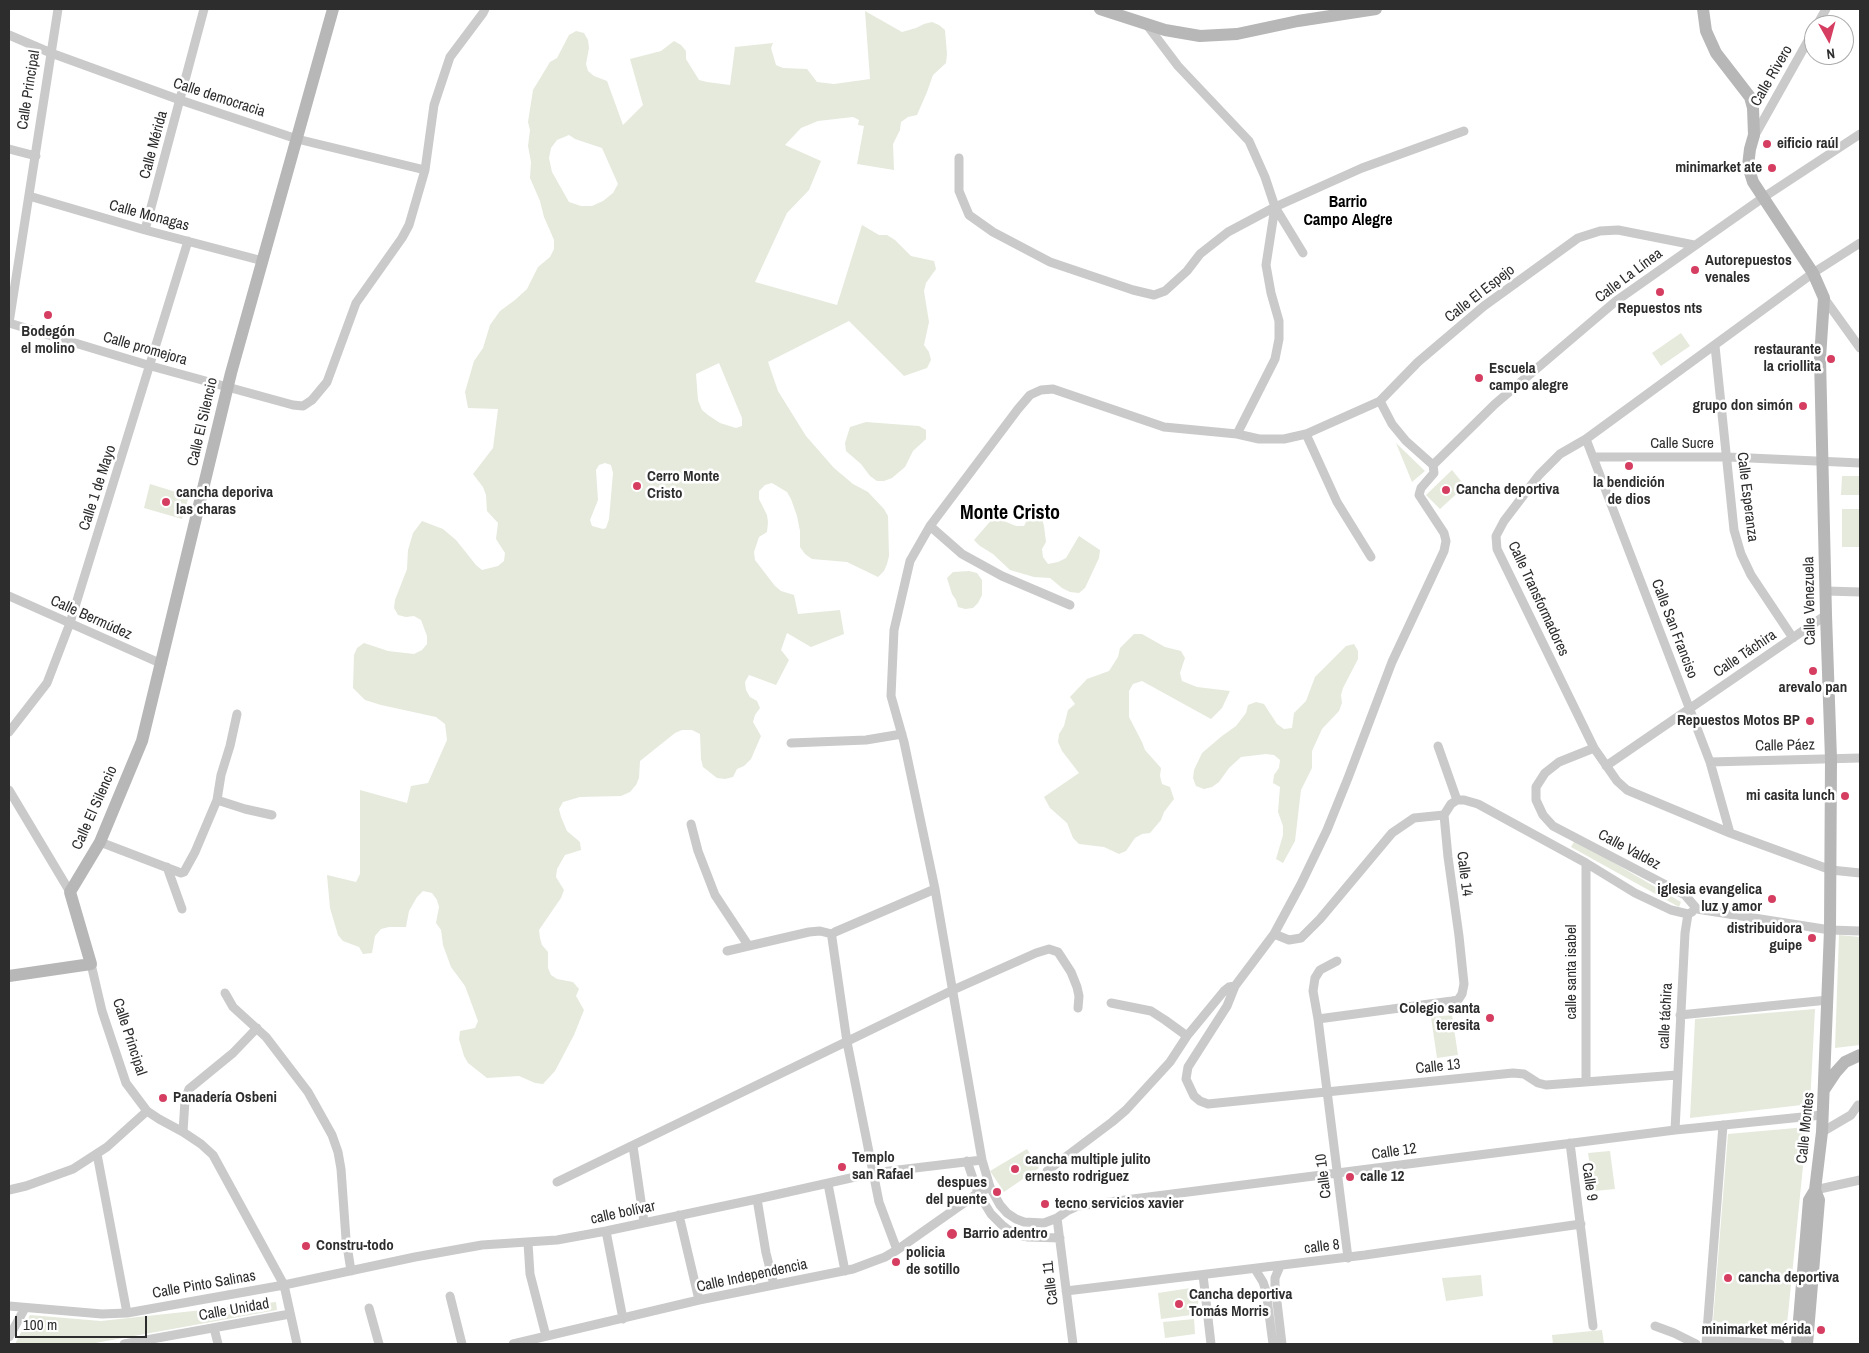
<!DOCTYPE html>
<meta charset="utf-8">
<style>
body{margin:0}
#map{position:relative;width:1869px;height:1353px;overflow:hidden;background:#fff;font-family:"Archivo Narrow",sans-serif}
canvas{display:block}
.frame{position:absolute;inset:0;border:10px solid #2d2d2d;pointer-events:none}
.north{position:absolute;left:1804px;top:15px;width:50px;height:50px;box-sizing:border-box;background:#fff;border:1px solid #ababab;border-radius:50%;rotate:173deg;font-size:14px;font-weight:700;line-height:20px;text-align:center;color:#2d2d2d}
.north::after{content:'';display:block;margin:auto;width:18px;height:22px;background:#d53e61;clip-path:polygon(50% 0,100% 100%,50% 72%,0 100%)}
.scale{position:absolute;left:15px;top:1316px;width:132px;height:22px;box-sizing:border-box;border:2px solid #2d2d2d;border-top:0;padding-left:6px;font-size:15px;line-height:18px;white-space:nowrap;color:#2d2d2d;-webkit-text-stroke:4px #fff;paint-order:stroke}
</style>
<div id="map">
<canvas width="1869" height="1353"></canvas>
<div class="frame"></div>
<div class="north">N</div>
<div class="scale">100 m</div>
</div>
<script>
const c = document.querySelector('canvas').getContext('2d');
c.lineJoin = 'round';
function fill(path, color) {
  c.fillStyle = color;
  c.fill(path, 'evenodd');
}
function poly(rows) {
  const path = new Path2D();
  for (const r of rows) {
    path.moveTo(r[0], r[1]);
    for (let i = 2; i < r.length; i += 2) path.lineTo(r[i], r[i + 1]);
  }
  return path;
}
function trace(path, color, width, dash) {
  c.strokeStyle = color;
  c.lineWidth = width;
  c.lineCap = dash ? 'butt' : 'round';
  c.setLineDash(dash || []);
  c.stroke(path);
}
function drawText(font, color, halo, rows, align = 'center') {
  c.font = font + ' "Archivo Narrow",sans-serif';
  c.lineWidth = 5;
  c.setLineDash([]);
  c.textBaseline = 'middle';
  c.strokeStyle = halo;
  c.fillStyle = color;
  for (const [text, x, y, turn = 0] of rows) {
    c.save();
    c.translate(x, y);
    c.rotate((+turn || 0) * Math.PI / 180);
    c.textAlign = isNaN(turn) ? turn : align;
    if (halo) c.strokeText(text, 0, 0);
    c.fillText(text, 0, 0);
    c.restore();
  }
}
fill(poly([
 [865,11,902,32,916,28,924,24,932,22,939,25,945,30,947,54,946,63,933,75,927,92,917,115,908,117,901,122,900,130,893,144,894,170,857,164,864,126,858,125,859,120,853,117,818,121,801,128,785,145,821,161,809,190,787,213,755,282,837,305,862,225,879,235,887,235,895,240,911,256,934,261,936,269,926,283,924,291,929,322,924,345,929,352,931,360,927,368,904,376,849,321,768,362,778,391,806,436,834,468,853,484,868,492,884,509,888,516,889,556,887,564,884,571,878,577,847,562,812,559,805,554,800,547,800,531,797,516,791,499,787,492,772,483,765,485,759,491,759,499,767,515,768,522,767,532,759,537,754,552,755,560,775,586,781,591,794,595,798,614,840,610,844,634,811,647,787,633,781,650,789,660,776,685,749,675,745,682,746,690,750,697,757,701,760,708,755,715,753,722,761,736,751,759,744,766,737,769,733,777,725,779,717,778,703,767,701,759,700,734,692,730,682,730,675,733,640,761,639,778,636,785,630,792,621,796,580,797,563,802,559,809,561,817,567,831,580,842,581,850,565,855,557,869,556,877,564,890,561,898,539,930,540,938,542,945,548,952,548,968,551,975,557,979,573,982,579,989,576,996,584,1010,574,1035,555,1071,543,1084,535,1083,519,1076,487,1078,468,1063,464,1056,459,1039,460,1031,475,1028,478,1021,465,986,451,967,443,945,441,930,436,923,439,907,437,900,432,893,423,891,417,897,409,911,406,927,389,927,381,929,375,936,372,953,363,954,359,947,343,941,338,935,330,908,327,875,356,882,360,874,360,790,407,803,411,786,428,783,447,740,445,724,436,717,381,705,365,700,353,688,354,655,357,648,364,643,388,651,414,654,422,650,427,644,427,636,421,620,414,616,406,617,398,615,394,608,395,600,407,569,408,550,413,533,422,521,443,529,456,540,476,565,482,570,498,566,504,561,505,553,496,539,498,523,487,511,486,495,483,487,473,474,493,448,498,409,468,408,465,392,474,361,483,348,490,325,500,311,515,300,527,289,538,267,550,257,554,249,554,240,551,233,544,217,540,201,530,178,531,162,528,146,530,130,528,122,533,90,550,62,557,58,569,35,576,31,584,33,588,40,589,48,586,64,588,71,594,76,607,81,623,125,643,105,630,59,661,51,674,41,681,45,686,51,686,59,699,80,707,82,730,85,735,47,773,43,771,48,776,65,783,68,807,69,817,82,834,84,870,79],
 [569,135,575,139,602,148,618,184,613,193,603,201,592,206,581,206,569,202,552,172,549,158,551,148,557,140],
 [719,363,742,418,742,426,736,428,720,423,708,415,702,410,698,400,696,374],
 [605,463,611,465,613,473,609,519,606,528,603,529,592,526,590,520,598,500,596,470,599,465],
 [1681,333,1690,346,1661,366,1652,353],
 [866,422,919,426,926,430,926,439,913,451,905,467,892,478,884,481,877,481,870,476,861,464,846,451,845,443,850,427],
 [1396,443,1425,471,1412,482],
 [1452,470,1465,486,1440,509,1426,495],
 [1842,476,1860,476,1860,495,1841,495],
 [150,484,189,496,182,519,144,508],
 [1842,509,1860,509,1860,547,1842,547],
 [1035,514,1042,519,1044,526,1046,542,1042,549,1043,557,1048,564,1058,562,1066,558,1079,536,1100,550,1099,558,1085,588,1079,593,1070,592,1062,588,1050,578,1034,577,1010,570,993,554,980,546,974,540,994,517,1016,526,1024,526,1028,518],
 [969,571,977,573,982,580,982,595,978,603,973,608,965,609,958,607,956,600,952,594,947,578,953,572],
 [1134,634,1142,634,1165,647,1181,651,1185,658,1180,673,1182,681,1197,687,1230,691,1222,708,1211,719,1142,681,1133,684,1129,691,1129,717,1142,742,1145,750,1161,768,1160,776,1162,784,1170,787,1174,799,1164,812,1161,820,1150,833,1142,834,1135,838,1126,851,1119,854,1104,847,1079,844,1073,838,1067,823,1050,808,1044,797,1079,773,1062,751,1058,742,1059,734,1064,726,1068,710,1075,704,1070,697,1087,679,1109,671,1118,657,1120,648],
 [1354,644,1358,651,1358,659,1343,688,1341,695,1342,703,1339,711,1322,729,1312,751,1312,768,1301,790,1295,841,1283,863,1276,859,1283,835,1283,826,1278,812,1280,787,1273,783,1274,775,1279,768,1280,760,1274,755,1266,754,1241,757,1229,768,1219,782,1212,787,1204,789,1196,786,1193,778,1194,770,1202,753,1222,736,1236,726,1246,713,1248,705,1256,702,1264,704,1277,724,1284,729,1292,728,1294,713,1306,701,1315,677,1346,646],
 [1575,840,1681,902,1679,907,1571,847],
 [1839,935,1860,937,1860,1045,1835,1048],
 [1815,1009,1810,1104,1690,1118,1695,1019],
 [1452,1015,1458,1055,1437,1058,1431,1017],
 [1807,1127,1786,1334,1713,1321,1728,1134],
 [1027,1149,1039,1168,1004,1192,990,1171],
 [1610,1151,1615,1189,1594,1191,1588,1153],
 [1481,1275,1483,1296,1446,1301,1442,1278],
 [1197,1287,1199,1314,1161,1319,1158,1293],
 [276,1302,277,1310,90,1344,15,1344,30,1315,101,1321],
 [1194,1319,1195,1334,1165,1338,1163,1322],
 [1602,1330,1604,1344,1553,1344,1552,1335]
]), '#e5eadc');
trace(poly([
 [1147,25,1178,66,1249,141,1265,177,1275,207,1266,265,1271,293,1279,321,1279,339,1275,359,1237,434],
 [1817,25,1826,9],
 [9,35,51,53,180,100,297,139,425,170],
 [1755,135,1814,30],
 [9,149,36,156],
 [959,158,959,191,969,215,993,232,1050,262,1133,290,1154,295,1165,291,1187,271,1200,254,1228,232,1275,207,1362,168,1464,131],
 [29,196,145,230,263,261],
 [1275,207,1303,253],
 [145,230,204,9],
 [1860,243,1813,273,1586,439,1560,454,1539,475,1504,521,1496,536,1497,549,1594,748,1617,781,1627,790,1730,833,1831,870,1860,873],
 [1824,298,1860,348],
 [9,323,151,366,293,405,303,406,312,400,327,382,356,303,402,238,409,225,425,170,434,105,450,57,483,13,485,9],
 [9,323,58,9],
 [1715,346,1734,530,1741,554,1751,575,1793,638],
 [1306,434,1337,502,1371,557],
 [1586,439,1710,762,1730,833],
 [1594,457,1728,457,1860,463],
 [1433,465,1434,473,1421,488,1419,495,1444,533,1446,541,1444,551,1392,662,1348,778,1327,830,1301,884,1274,934,1235,986,1227,1006,1188,1067,1186,1079,1194,1096,1200,1101,1208,1104,1513,1073,1524,1074,1538,1083,1546,1085,1677,1075],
 [1433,465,1495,404,1616,301,1764,197,1860,134],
 [1433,465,1406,441,1392,424,1380,401,1418,362,1484,306,1578,238,1600,231,1618,230,1694,245],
 [930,526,962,554,1002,576,1070,605],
 [1826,591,1860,592],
 [9,596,162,664],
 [9,732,47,683,70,623,188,241],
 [791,743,866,740,902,734],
 [1438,746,1457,800],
 [1594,748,1559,762,1545,773,1536,787,1536,800,1543,815,1553,826,1685,895,1697,909,1830,930,1860,931],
 [1710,762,1860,758],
 [1606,766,1826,615],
 [9,790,70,892],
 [217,800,245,809,272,815],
 [691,824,698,851,715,895,748,945],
 [100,842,181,873,184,872,195,852,217,800,221,775,230,746,237,714],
 [1586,863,1586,1081],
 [167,867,182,909],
 [1274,934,1289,940,1301,938,1320,919,1392,833,1414,818,1444,815],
 [727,951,809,932,820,931,832,934],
 [91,964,102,1011,126,1083,147,1111,159,1119,183,1132,201,1144,213,1155,284,1285,297,1344],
 [225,993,233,1007,266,1037,308,1092,332,1135,338,1152,341,1169,346,1239,351,1271],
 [1111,1003,1151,1011,1165,1020,1187,1036],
 [1680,1015,1828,1000],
 [1318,1019,1313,991,1315,978,1320,970,1337,961],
 [1675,1130,1685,933,1688,914,1692,912],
 [183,1132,185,1100,189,1089,233,1053,257,1028],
 [1822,1132,1851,1115,1858,1105],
 [1570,1143,1593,1326],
 [633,1146,644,1222],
 [97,1154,127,1313],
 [982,1160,990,1187,1000,1205,1007,1213,1016,1219,1024,1222,1044,1223,1057,1218,1067,1211,1078,1206,1675,1130,1822,1115],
 [967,1161,978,1193,991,1214,1002,1225,1014,1234,1028,1237,1060,1238],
 [1047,1171,1112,1122,1126,1110,1170,1062,1187,1036,1224,991,1229,987,1235,986],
 [557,1182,953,990,1036,953,1049,949,1058,952,1071,972,1077,987,1079,996,1078,1008],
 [828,1184,845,1271],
 [9,1190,26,1186,73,1169,107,1147,147,1111],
 [1815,1190,1860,1180],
 [757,1199,766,1253,774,1285],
 [679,1215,699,1300],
 [1057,1218,1073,1344],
 [606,1231,623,1319],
 [528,1243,530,1274,546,1336],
 [897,1250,879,1202,847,1042,832,938,832,934,835,932,935,889],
 [1348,1258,1318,1019,1452,1001,1458,1000,1462,994,1464,984,1459,936,1448,857,1444,815,1451,804,1457,800,1464,800,1478,804,1586,863,1635,893,1671,910,1688,914],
 [1280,1266,1275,1278,1275,1285,1282,1344],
 [1255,1269,1263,1282,1266,1291,1273,1344],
 [1203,1275,1211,1344],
 [1066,1291,1365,1255,1581,1224],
 [450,1296,462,1344],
 [9,1306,102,1314,127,1313,284,1285,415,1257,482,1245,557,1240,606,1231,757,1199,873,1173,982,1160,935,889,904,742,891,696,894,630,910,561,930,526,1018,409,1030,395,1041,390,1053,389,1164,427,1237,434,1259,439,1284,439,1306,434,1380,401],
 [369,1308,379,1344],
 [1655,1326,1674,1333,1696,1344],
 [214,1328,218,1344],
 [9,1337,25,1308],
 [1707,1340,1780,1344],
 [124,1344,290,1314],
 [513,1344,699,1300,853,1269,885,1257,897,1250,978,1193,990,1187],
 [1706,1344,1723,1125]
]), '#cacaca', 9);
trace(poly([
 [1100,9,1165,30,1200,36,1237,34,1298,21,1376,9],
 [1703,9,1706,31,1716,53,1750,97,1753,108,1754,135,1750,149,1748,166,1753,182,1813,273,1824,298,1820,358,1826,615,1831,759,1830,930,1822,1132,1815,1190,1809,1200,1797,1344],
 [9,976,91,964,70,892,100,842,142,741,231,373,333,9],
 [1824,1090,1836,1072,1845,1062,1860,1055],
 [1807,1344,1819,1200,1815,1190]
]), '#b7b7b7', 12);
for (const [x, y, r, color] of [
 [1767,144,5,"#d53e61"],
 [1772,168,5,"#d53e61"],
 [1695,270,5,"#d53e61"],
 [1660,292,5,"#d53e61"],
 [48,315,5,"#d53e61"],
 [1831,359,5,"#d53e61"],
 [1479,378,5,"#d53e61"],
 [1803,406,5,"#d53e61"],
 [1629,466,5,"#d53e61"],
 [637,486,5,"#d53e61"],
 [1446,490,5,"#d53e61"],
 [166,502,5,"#d53e61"],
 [1813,671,5,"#d53e61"],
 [1810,721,5,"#d53e61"],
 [1845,796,5,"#d53e61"],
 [1772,899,5,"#d53e61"],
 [1812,938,5,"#d53e61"],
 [1490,1018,5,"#d53e61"],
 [163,1098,5,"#d53e61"],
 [842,1167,5,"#d53e61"],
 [1015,1169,5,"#d53e61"],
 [1350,1177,5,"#d53e61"],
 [997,1192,5,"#d53e61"],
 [1045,1204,5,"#d53e61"],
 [952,1234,6,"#d53e61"],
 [306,1246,5,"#d53e61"],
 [896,1262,5,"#d53e61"],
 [1728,1278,5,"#d53e61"],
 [1179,1304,5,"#d53e61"],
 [1821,1330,5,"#d53e61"]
]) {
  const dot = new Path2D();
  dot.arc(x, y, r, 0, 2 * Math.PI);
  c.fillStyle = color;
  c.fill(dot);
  trace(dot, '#fff', 2);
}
drawText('15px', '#2d2d2d', '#fff', [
 ["Calle Rivero",1772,76,-60],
 ["Calle Principal",29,90,-81],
 ["Calle democracia",219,98,18],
 ["Calle Mérida",154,145,-75],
 ["Calle Monagas",149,216,15],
 ["Calle La Línea",1629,276,-37],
 ["Calle El Espejo",1480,294,-38],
 ["Calle promejora",145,349,16],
 ["Calle El Silencio",203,422,-77],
 ["Calle Sucre",1682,444],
 ["Calle 1 de Mayo",98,488,-72],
 ["Calle Esperanza",1747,497,83],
 ["Calle Transformadores",1538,599,65],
 ["Calle Venezuela",1810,601,-91],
 ["Calle Bermúdez",91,618,24],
 ["Calle San Franciso",1674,629,69],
 ["Calle Táchira",1745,654,-34],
 ["Calle Páez",1785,746,-1],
 ["Calle El Silencio",95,808,-66],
 ["Calle Valdez",1629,850,28],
 ["Calle 14",1464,874,83],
 ["calle santa isabel",1572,972,-90],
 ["calle táchira",1666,1016,-87],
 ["Calle Principal",129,1037,72],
 ["Calle 13",1438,1067,-6],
 ["Calle Montes",1806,1128,-84],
 ["Calle 12",1394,1152,-8],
 ["Calle 10",1324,1176,-97],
 ["Calle 9",1589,1182,82],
 ["calle bolívar",623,1213,-12],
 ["calle 8",1322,1247,-7],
 ["Calle Independencia",752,1276,-12],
 ["Calle 11",1051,1283,-97],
 ["Calle Pinto Salinas",204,1285,-10],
 ["Calle Unidad",234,1310,-10]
]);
drawText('bold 15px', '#2d2d2d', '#fff', [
 ["eificio raúl",1777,144],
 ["minimarket ate",1762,168,"right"],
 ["Autorepuestos",1705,261],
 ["venales",1705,278],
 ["Repuestos nts",1660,309,"center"],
 ["Bodegón",48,332,"center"],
 ["el molino",48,349,"center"],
 ["restaurante",1821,350,"right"],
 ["la criollita",1821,367,"right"],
 ["Escuela",1489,369],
 ["campo alegre",1489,386],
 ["grupo don simón",1793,406,"right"],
 ["Cerro Monte",647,477],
 ["Cristo",647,494],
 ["la bendición",1629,483,"center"],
 ["de dios",1629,500,"center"],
 ["Cancha deportiva",1456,490],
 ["cancha deporiva",176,493],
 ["las charas",176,510],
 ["arevalo pan",1813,688,"center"],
 ["Repuestos Motos BP",1800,721,"right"],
 ["mi casita lunch",1835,796,"right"],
 ["iglesia evangelica",1762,890,"right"],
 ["luz y amor",1762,907,"right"],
 ["distribuidora",1802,929,"right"],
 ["guipe",1802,946,"right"],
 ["Colegio santa",1480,1009,"right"],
 ["teresita",1480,1026,"right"],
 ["Panadería Osbeni",173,1098],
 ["Templo",852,1158],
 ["san Rafael",852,1175],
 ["cancha multiple julito",1025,1160],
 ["ernesto rodriguez",1025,1177],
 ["calle 12",1360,1177],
 ["despues",987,1183,"right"],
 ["del puente",987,1200,"right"],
 ["tecno servicios xavier",1055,1204],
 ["Barrio adentro",963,1234],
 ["Constru-todo",316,1246],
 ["policia",906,1253],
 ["de sotillo",906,1270],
 ["cancha deportiva",1738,1278],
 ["Cancha deportiva",1189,1295],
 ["Tomás Morris",1189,1312],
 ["minimarket mérida",1811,1330,"right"]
], 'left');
drawText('bold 16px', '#000', '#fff', [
 ["Barrio",1348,203],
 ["Campo Alegre",1348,221]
]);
drawText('bold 20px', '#000', '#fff', [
 ["Monte Cristo",1010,514]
]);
</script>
